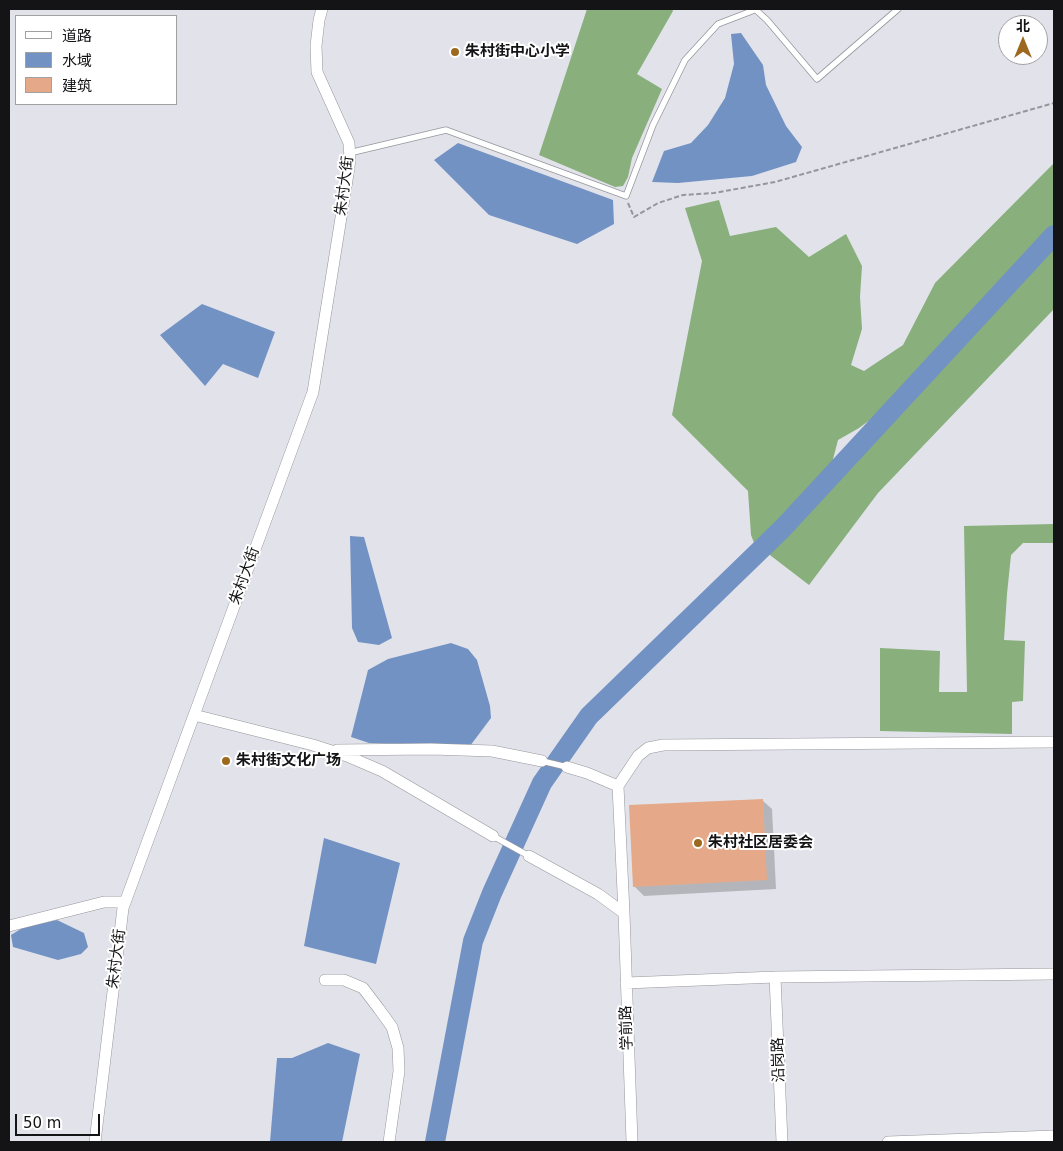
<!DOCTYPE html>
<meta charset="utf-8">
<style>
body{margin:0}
#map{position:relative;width:1063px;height:1151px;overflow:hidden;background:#e2e3ea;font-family:"DejaVu Sans","Noto Sans SC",sans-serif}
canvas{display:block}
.frame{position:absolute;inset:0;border:10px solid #141416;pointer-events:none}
.legend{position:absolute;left:15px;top:15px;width:162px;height:90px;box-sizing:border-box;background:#fff;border:1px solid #a1a1a2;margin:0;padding:6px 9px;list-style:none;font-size:15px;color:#141416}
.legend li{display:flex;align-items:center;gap:10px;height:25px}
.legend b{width:25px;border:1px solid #a1a1a2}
.north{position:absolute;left:998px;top:15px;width:50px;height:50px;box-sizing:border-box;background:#fff;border:1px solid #a1a1a2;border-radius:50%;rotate:0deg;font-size:14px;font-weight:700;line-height:20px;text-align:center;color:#141416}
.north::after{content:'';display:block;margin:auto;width:18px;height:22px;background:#9d691f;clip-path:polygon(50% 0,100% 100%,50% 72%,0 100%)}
.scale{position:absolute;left:15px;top:1114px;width:85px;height:22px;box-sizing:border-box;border:2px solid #141416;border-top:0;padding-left:6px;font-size:15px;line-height:18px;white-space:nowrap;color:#141416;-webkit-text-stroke:4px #fff;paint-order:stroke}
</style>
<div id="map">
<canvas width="1063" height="1151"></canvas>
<div class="frame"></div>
<ul class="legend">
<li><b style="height:6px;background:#fff"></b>道路</li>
<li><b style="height:14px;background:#7292c4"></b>水域</li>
<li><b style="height:14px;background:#e5a98a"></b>建筑</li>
</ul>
<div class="north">北</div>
<div class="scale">50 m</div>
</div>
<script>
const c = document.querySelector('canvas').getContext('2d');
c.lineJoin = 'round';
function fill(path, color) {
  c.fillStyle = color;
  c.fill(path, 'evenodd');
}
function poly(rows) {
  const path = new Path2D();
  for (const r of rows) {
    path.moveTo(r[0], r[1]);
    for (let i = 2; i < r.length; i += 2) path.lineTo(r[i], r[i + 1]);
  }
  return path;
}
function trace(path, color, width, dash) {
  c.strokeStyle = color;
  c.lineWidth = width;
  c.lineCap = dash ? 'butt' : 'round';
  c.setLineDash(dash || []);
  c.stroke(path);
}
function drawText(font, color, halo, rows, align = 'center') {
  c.font = font + ' "DejaVu Sans","Noto Sans SC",sans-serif';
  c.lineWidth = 4;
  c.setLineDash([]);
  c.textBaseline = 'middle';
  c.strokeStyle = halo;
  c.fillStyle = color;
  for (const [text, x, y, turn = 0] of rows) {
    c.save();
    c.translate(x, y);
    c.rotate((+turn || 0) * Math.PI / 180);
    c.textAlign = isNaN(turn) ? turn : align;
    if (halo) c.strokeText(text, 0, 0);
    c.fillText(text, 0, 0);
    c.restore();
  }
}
fill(poly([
 [587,9,672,9,673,11,637,74,662,89,632,158,628,177,623,186,615,187,539,155],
 [1054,163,1054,225,882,411,859,428,838,440,831,467,756,548,751,535,748,491,672,415,702,261,685,208,719,200,730,236,776,227,809,257,846,234,862,266,860,297,862,329,851,365,864,371,903,345,935,283],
 [1054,243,1054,309,878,493,809,585,766,552,976,325],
 [1054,524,1054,543,1023,543,1011,555,1007,594,1004,640,1025,641,1023,701,1012,702,1012,734,880,731,880,648,940,651,939,692,967,692,964,526]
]), '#88af7c');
fill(poly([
 [741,33,763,65,766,85,786,126,802,147,796,162,752,176,678,183,652,182,664,151,691,143,708,125,725,98,734,64,731,34],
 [458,143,613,200,614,224,577,244,489,215,434,160],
 [202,304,275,332,258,378,223,364,205,386,160,335],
 [350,536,364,537,392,638,379,645,358,642,352,628],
 [451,643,468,649,477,660,490,706,491,718,470,746,369,743,351,737,368,670,388,659],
 [324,838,400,863,376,964,304,946],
 [57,920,84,933,88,947,81,954,58,960,13,947,11,935,24,927],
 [328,1043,360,1054,342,1142,270,1142,277,1058,292,1058]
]), '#7292c4');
fill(poly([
 [762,800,772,809,776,889,644,896,634,886]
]), '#0003');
trace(poly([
 [435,1142,473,941,492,893,542,783,589,716,783,528,1054,235]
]), '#7292c4', 20);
fill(poly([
 [763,799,767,880,633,887,629,805]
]), '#e5a98a');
const lane = poly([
 [756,10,767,20,817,79,898,9],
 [349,153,446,130,626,196,653,125,685,60,718,24,757,9],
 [542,761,567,767],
 [493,836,529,856]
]);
const street = poly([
 [194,715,313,745,347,756,382,771,493,836],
 [337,750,431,749,492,751,542,761],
 [567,767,587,773,618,786],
 [529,856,598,894,624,913],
 [9,926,104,902,125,902],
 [775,977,782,1142],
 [325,980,344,980,363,988,379,1009,392,1027,398,1048,399,1071,389,1142],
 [626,983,775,977,1054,974],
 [95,1142,123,908,313,392,348,174,350,159,349,143,317,72,316,46,319,20,322,9],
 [632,1142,624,913,618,786,638,756,648,748,663,745,1054,742],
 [888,1142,1054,1136]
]);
trace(lane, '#95969c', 7);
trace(street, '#95969c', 12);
trace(poly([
 [628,203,634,217,658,203,683,195,714,193,775,182,1054,103]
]), '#95959a', 2, [5, 2.5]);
trace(lane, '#fff', 5.5);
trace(street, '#fff', 11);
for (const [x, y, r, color] of [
 [455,52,5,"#9d691f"],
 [226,761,5,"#9d691f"],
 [698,843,5,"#9d691f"]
]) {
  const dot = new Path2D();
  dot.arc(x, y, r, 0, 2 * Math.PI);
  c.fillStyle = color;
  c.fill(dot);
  trace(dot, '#fff', 2);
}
drawText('bold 15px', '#141416', '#fff', [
 ["朱村街中心小学",465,52],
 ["朱村街文化广场",236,761],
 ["朱村社区居委会",708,843]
], 'left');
drawText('15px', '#141416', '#fff', [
 ["朱村大街",345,186,-83],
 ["朱村大街",245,576,-70],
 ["朱村大街",117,959,-83],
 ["学前路",627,1028,-92],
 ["沿岗路",779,1060,-92]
]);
</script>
